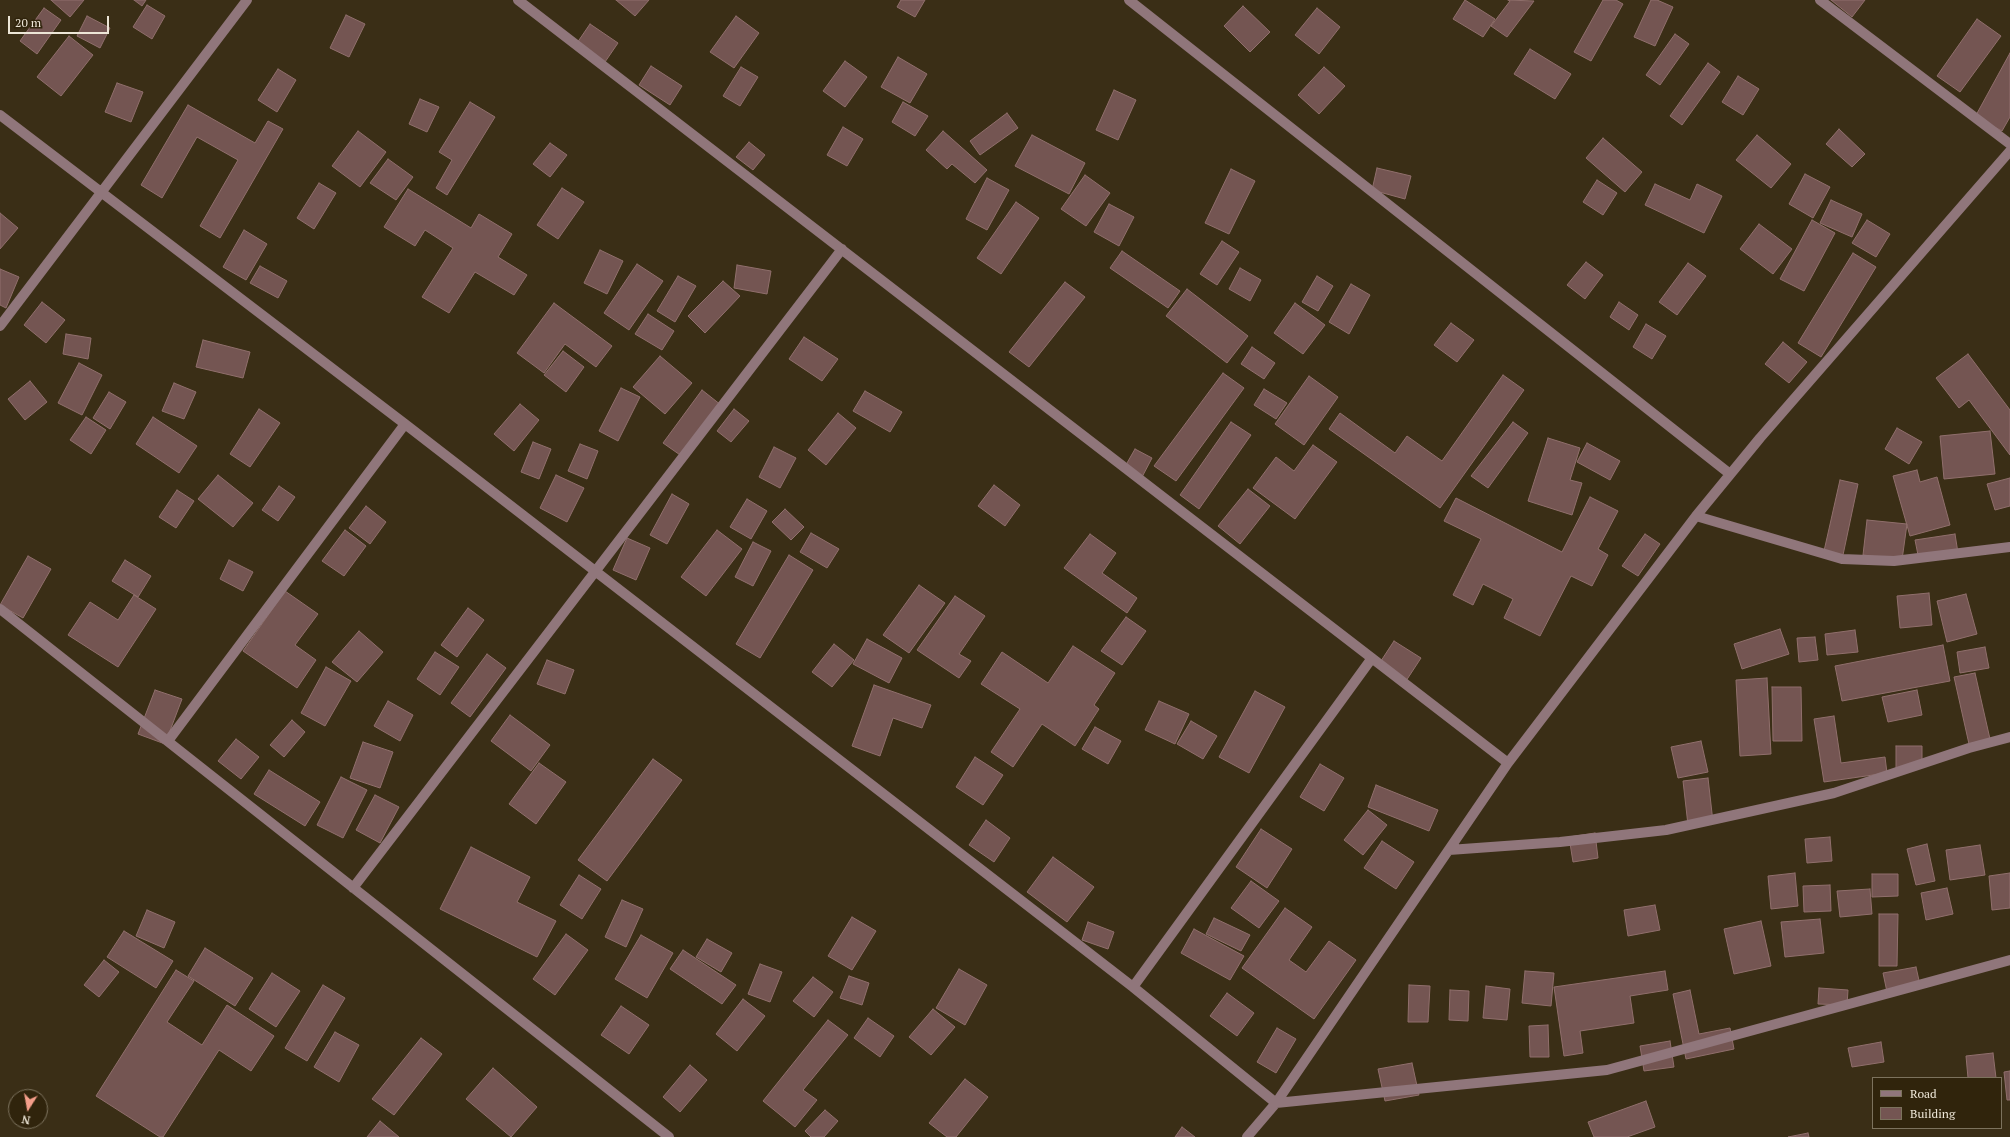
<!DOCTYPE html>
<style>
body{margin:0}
#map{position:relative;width:2010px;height:1137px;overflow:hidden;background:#3a2e16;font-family:"PT Serif",serif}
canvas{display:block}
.legend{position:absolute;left:1872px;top:1077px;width:130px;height:52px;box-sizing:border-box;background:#30240c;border:1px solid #7c725d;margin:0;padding:5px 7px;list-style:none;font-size:12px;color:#ede6d7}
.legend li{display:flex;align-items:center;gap:8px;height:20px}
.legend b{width:20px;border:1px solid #7c725d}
.north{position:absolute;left:8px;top:1089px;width:40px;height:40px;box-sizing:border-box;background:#30240c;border:1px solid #7c725d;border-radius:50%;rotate:191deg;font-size:11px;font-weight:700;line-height:16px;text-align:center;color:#ede6d7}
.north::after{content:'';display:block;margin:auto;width:14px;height:18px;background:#f49e8a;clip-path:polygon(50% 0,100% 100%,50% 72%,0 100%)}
.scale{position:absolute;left:8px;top:16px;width:101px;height:18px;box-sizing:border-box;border:2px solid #ede6d7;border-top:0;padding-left:5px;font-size:12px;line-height:14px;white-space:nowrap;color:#ede6d7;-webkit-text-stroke:3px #30240c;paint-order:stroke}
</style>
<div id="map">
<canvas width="2010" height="1137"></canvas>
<ul class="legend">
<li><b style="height:5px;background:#90767b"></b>Road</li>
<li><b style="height:11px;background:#745552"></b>Building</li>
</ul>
<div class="north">N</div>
<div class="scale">20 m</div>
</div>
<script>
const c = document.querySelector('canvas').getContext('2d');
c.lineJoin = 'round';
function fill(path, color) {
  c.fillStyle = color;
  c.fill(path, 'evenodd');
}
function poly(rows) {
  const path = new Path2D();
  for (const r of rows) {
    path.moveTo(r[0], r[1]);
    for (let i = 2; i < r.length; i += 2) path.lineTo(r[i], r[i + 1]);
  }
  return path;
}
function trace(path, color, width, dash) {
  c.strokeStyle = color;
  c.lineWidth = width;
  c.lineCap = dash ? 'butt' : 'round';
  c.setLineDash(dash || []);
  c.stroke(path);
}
const building = poly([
 [51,0,84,0,70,17,51,0],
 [134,0,146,0,142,6,134,0],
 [616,0,649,0,635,16,616,0],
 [901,0,925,0,915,17,897,7,901,0],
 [1465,0,1495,19,1483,37,1453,19,1465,0],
 [1508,0,1534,1,1507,37,1491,26,1510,1,1508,0],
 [1603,0,1616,0,1623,4,1591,61,1574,52,1603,0],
 [1651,0,1657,0,1673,7,1655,46,1634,37,1651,0],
 [1831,0,1865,0,1852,17,1831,0],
 [147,5,165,16,152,39,133,27,147,5],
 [1243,6,1270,32,1250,52,1224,26,1243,6],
 [44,8,61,20,37,54,20,41,44,8],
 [1317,8,1340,27,1319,54,1295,35,1317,8],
 [346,15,365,24,349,57,330,48,346,15],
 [87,16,110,28,100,48,77,36,87,16],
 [736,16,759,33,734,68,710,52,736,16],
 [1977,19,2001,36,1960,92,1937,76,1977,19],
 [590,24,618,43,605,62,577,43,590,24],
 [1675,34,1689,44,1660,85,1646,75,1675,34],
 [69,36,93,55,61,96,37,77,69,36],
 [1530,49,1571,74,1555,99,1514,74,1530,49],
 [2010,53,2010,117,2002,131,1975,117,2010,53],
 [898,57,927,74,910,103,881,87,898,57],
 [845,61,867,77,845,107,823,91,845,61],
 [1708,63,1720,72,1682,125,1670,116,1708,63],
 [651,66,682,86,670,105,639,85,651,66],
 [741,67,758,77,740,106,723,96,741,67],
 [1324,67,1345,86,1319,114,1298,95,1324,67],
 [278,69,296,80,277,112,258,100,278,69],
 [1738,76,1759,89,1743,115,1722,102,1738,76],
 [117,83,143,92,131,122,105,112,117,83],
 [1114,90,1136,100,1118,140,1096,130,1114,90],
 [420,99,439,107,427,132,409,124,420,99],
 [470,102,495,117,447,195,436,188,452,160,439,152,470,102],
 [903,102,928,116,915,136,892,122,903,102],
 [188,105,255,143,268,121,283,129,220,238,200,226,238,160,197,137,162,198,141,185,188,105],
 [1007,113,1018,128,980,155,970,141,1007,113],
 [843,127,863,139,847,166,827,155,843,127],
 [1839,129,1865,154,1852,167,1826,144,1839,129],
 [358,131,386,152,360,187,332,166,358,131],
 [943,131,987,170,975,183,952,164,947,169,926,150,943,131],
 [1032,135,1085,163,1069,194,1015,166,1032,135],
 [1757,135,1791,164,1771,188,1736,160,1757,135],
 [1603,138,1642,172,1625,192,1586,158,1603,138],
 [749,142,765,155,753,170,736,157,749,142],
 [550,143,567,155,550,177,533,164,550,143],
 [388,159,413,177,396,200,370,183,388,159],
 [1377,168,1411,176,1405,199,1372,190,1377,168],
 [1231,169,1255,181,1229,234,1205,223,1231,169],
 [1805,174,1830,187,1813,218,1789,204,1805,174],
 [1085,175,1110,193,1086,226,1061,209,1085,175],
 [987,178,1009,190,987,230,966,219,987,178],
 [1597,180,1617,193,1603,215,1583,202,1597,180],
 [319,183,336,193,314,229,297,218,319,183],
 [1655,184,1690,200,1697,184,1722,196,1704,233,1645,205,1655,184],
 [562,188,584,202,558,239,537,225,562,188],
 [408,189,471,228,479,214,512,234,498,257,527,275,514,295,475,272,449,313,422,297,453,248,425,230,415,246,384,227,408,189],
 [1831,200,1862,214,1852,237,1820,223,1831,200],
 [1016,202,1039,218,1001,274,977,258,1016,202],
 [1109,204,1134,217,1119,246,1094,232,1109,204],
 [0,213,18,228,0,249,0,213],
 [1812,220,1835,233,1804,291,1780,279,1812,220],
 [1867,220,1890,234,1876,257,1852,243,1867,220],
 [1759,224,1792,249,1773,274,1740,249,1759,224],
 [244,230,267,244,246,280,223,267,244,230],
 [1222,241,1239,252,1217,285,1200,274,1222,241],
 [600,250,623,261,607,294,584,283,600,250],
 [1122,251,1180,291,1168,308,1110,268,1122,251],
 [1853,253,1876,267,1821,357,1798,343,1853,253],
 [1586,262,1603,275,1585,299,1567,285,1586,262],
 [1688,263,1706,276,1677,315,1659,302,1688,263],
 [637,264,663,281,629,330,604,313,637,264],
 [737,265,771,271,767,294,734,288,737,265],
 [260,266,287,281,278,298,250,283,260,266],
 [1240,268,1261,280,1250,301,1229,289,1240,268],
 [0,269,19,277,6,308,0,305,0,269],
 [678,276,696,286,675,322,657,311,678,276],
 [1317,276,1333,286,1318,311,1302,302,1317,276],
 [723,281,740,296,705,333,688,316,723,281],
 [1065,282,1085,297,1029,367,1009,352,1065,282],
 [1351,284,1370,295,1349,334,1329,322,1351,284],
 [1187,289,1248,336,1227,363,1166,316,1187,289],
 [42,302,65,320,46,343,24,325,42,302],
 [1619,302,1638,315,1629,330,1610,317,1619,302],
 [554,303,612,346,596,367,565,344,544,373,517,353,554,303],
 [1295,303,1325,325,1303,354,1274,333,1295,303],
 [648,314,674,331,662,350,635,334,648,314],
 [1451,323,1474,340,1457,362,1434,345,1451,323],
 [1646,324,1666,336,1652,359,1633,347,1646,324],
 [66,334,91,338,88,359,63,354,66,334],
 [804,337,838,359,822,381,789,359,804,337],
 [203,340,250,352,243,378,196,367,203,340],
 [1783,342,1807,362,1789,383,1765,364,1783,342],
 [1252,347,1275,363,1264,379,1241,364,1252,347],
 [563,351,584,367,566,392,544,375,563,351],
 [1968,354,2010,410,2010,455,1969,400,1959,408,1936,378,1968,354],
 [660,356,692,383,665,414,633,387,660,356],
 [79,363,102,375,82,415,58,403,79,363],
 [1223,373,1244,388,1176,481,1154,466,1223,373],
 [1503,375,1524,390,1440,508,1329,429,1340,413,1395,453,1407,436,1442,461,1503,375],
 [1309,376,1338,397,1304,445,1275,424,1309,376],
 [30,381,47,402,25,420,8,399,30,381],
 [174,383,196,392,184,419,162,411,174,383],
 [621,388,640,397,618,441,599,431,621,388],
 [1264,389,1287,403,1276,419,1254,405,1264,389],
 [702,390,721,405,683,457,663,443,702,390],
 [865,391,902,412,890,432,853,411,865,391],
 [109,392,126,402,110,429,93,418,109,392],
 [520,404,539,420,514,451,494,434,520,404],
 [259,409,280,423,250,467,230,454,259,409],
 [734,409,749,421,731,442,717,431,734,409],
 [838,413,856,428,826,465,808,450,838,413],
 [86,417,106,430,91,454,70,440,86,417],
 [153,417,197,446,179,473,136,444,153,417],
 [1231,422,1251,435,1199,509,1180,495,1231,422],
 [1513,422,1528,433,1488,488,1471,476,1513,422],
 [1897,428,1922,442,1909,464,1885,449,1897,428],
 [1990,431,1995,474,1944,479,1940,436,1990,431],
 [1548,438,1580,448,1570,480,1582,483,1572,515,1528,501,1548,438],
 [533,442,551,449,539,479,521,472,533,442],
 [1587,443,1620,461,1610,480,1577,462,1587,443],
 [580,444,598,451,587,479,568,471,580,444],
 [1313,445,1337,462,1295,519,1253,488,1276,457,1294,471,1313,445],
 [774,447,796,458,780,488,759,477,774,447],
 [1135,449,1152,458,1141,479,1123,470,1135,449],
 [1917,470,1920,482,1937,477,1950,525,1910,536,1893,476,1917,470],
 [218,475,253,503,233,527,198,499,218,475],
 [556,475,584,488,567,522,540,508,556,475],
 [2010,478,2010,506,1995,510,1987,484,2010,478],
 [1840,480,1858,484,1843,555,1824,551,1840,480],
 [994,485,1020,505,1005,526,978,506,994,485],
 [279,486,295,497,278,521,262,510,279,486],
 [1248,489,1270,506,1240,544,1218,526,1248,489],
 [177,490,194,501,176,528,159,517,177,490],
 [672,494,689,504,667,544,650,535,672,494],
 [1590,497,1618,511,1598,549,1608,555,1592,586,1571,576,1540,636,1504,618,1513,599,1483,584,1473,605,1453,595,1481,539,1444,521,1456,498,1562,552,1590,497],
 [747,499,767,511,751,539,730,527,747,499],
 [366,506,386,522,370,544,349,528,366,506],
 [785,509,804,527,791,540,772,522,785,509],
 [1867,520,1907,524,1902,560,1863,555,1867,520],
 [345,530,366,546,344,576,322,561,345,530],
 [717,530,742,549,706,596,681,577,717,530],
 [811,533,839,549,827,568,800,552,811,533],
 [1090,534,1116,553,1102,573,1137,598,1127,613,1064,568,1090,534],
 [1645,534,1660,544,1638,576,1622,566,1645,534],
 [1955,534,1958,553,1919,560,1915,540,1955,534],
 [627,538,650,548,636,580,613,570,627,538],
 [753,542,771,551,753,586,735,577,753,542],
 [789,555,813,570,760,658,736,644,789,555],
 [28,556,51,569,23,618,0,605,28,556],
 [125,560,151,576,138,597,112,581,125,560],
 [229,560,253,572,243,591,220,579,229,560],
 [919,585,945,603,909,653,883,635,919,585],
 [285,591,318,614,295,645,316,660,297,688,243,651,285,591],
 [1929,593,1932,625,1900,628,1897,596,1929,593],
 [1966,594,1977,634,1947,642,1937,601,1966,594],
 [134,595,156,609,118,667,68,635,90,602,118,620,134,595],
 [955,596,985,616,959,654,971,661,959,678,917,650,955,596],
 [468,608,484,620,457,657,441,645,468,608],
 [1126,617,1146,631,1122,665,1101,651,1126,617],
 [1780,629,1789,654,1742,669,1734,644,1780,629],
 [1855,630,1858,652,1827,655,1825,634,1855,630],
 [359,631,383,652,357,682,332,662,359,631],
 [1815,637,1818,660,1799,662,1797,638,1815,637],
 [867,639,902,658,889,683,853,664,867,639],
 [1394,641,1421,658,1404,684,1377,667,1394,641],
 [834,644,854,660,832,687,812,672,834,644],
 [1943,645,1950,681,1842,701,1835,666,1943,645],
 [1073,646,1115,673,1094,705,1099,709,1075,746,1042,724,1013,767,991,752,1020,709,981,684,1002,652,1048,683,1073,646],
 [1985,647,1989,668,1960,673,1957,652,1985,647],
 [435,652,459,667,440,695,417,679,435,652],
 [487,654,506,668,470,717,451,703,487,654],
 [547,660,574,670,565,694,537,684,547,660],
 [326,667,351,681,325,726,301,713,326,667],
 [1975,673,1990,739,1969,744,1954,677,1975,673],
 [1767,678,1771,754,1740,756,1736,680,1767,678],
 [874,685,931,705,922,728,893,718,880,756,852,746,874,685],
 [1772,687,1801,687,1802,741,1773,741,1772,687],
 [155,690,182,699,165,744,138,734,155,690],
 [1917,690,1922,715,1888,722,1882,697,1917,690],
 [1255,691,1285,707,1249,773,1219,757,1255,691],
 [388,701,413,715,400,741,374,726,388,701],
 [1159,701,1189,714,1175,744,1145,730,1159,701],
 [510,715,550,745,531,771,491,741,510,715],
 [1834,716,1841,763,1885,757,1887,773,1824,782,1814,719,1834,716],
 [292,720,305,732,284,757,270,745,292,720],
 [1191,721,1217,736,1203,759,1177,744,1191,721],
 [1095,727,1121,741,1108,764,1082,749,1095,727],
 [236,739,259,757,241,779,218,761,236,739],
 [1701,741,1708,772,1678,778,1671,747,1701,741],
 [363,742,393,752,380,788,350,778,363,742],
 [1896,746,1922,746,1922,768,1896,769,1896,746],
 [975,757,1003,775,983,805,956,787,975,757],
 [653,759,682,780,607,881,578,860,653,759],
 [539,763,566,782,536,824,509,804,539,763],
 [1320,764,1344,778,1324,811,1300,797,1320,764],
 [269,770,320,802,305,826,254,794,269,770],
 [341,777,367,790,343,838,317,825,341,777],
 [1708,778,1713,822,1688,825,1683,781,1708,778],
 [1376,785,1438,810,1429,831,1368,807,1376,785],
 [375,795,399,807,380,843,356,830,375,795],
 [1368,810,1387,825,1363,855,1344,840,1368,810],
 [986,820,1010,838,994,862,969,845,986,820],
 [1261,829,1292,849,1267,888,1236,867,1261,829],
 [1595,833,1598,858,1573,862,1569,837,1595,833],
 [1830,837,1832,861,1807,863,1805,839,1830,837],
 [1382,841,1414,862,1396,889,1364,868,1382,841],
 [1927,844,1935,881,1916,885,1907,849,1927,844],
 [1980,845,1985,875,1950,880,1946,850,1980,845],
 [471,847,530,877,517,902,556,921,537,957,440,909,471,847],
 [1053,857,1094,887,1067,922,1027,892,1053,857],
 [1795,873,1798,906,1771,909,1768,876,1795,873],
 [2010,873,2010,908,1992,910,1989,876,2010,873],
 [1872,874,1898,874,1898,896,1872,897,1872,874],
 [579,875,601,889,582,919,560,905,579,875],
 [1251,881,1279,901,1259,928,1231,908,1251,881],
 [1830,885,1831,911,1804,912,1803,886,1830,885],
 [1947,888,1953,914,1926,920,1921,893,1947,888],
 [1870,889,1872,914,1840,917,1837,891,1870,889],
 [622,900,643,909,626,947,605,937,622,900],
 [1655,905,1660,930,1628,936,1624,910,1655,905],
 [1285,908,1312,927,1289,960,1306,972,1329,941,1356,960,1314,1019,1242,968,1285,908],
 [147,910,175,922,164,948,136,936,147,910],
 [1879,914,1898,914,1897,966,1879,966,1879,914],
 [852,917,876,931,852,970,828,956,852,917],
 [1214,918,1250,935,1241,951,1206,934,1214,918],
 [1820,919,1824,953,1785,957,1781,922,1820,919],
 [1761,921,1771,966,1734,974,1724,929,1761,921],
 [1088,922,1114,932,1108,949,1082,940,1088,922],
 [1194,929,1244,956,1230,980,1181,953,1194,929],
 [124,931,173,961,156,988,107,957,124,931],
 [566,934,588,950,555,995,533,979,566,934],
 [641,935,673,953,647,998,615,979,641,935],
 [707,939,732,953,721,972,696,957,707,939],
 [205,948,253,978,235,1006,188,976,205,948],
 [683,950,736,985,722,1004,670,969,683,950],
 [104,960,119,972,99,997,84,985,104,960],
 [760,964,782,972,770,1002,748,994,760,964],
 [1916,967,1920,985,1887,992,1883,973,1916,967],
 [959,969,987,985,965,1025,936,1008,959,969],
 [176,970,194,981,167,1022,202,1045,227,1005,274,1036,251,1071,219,1050,163,1137,160,1137,96,1096,176,970],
 [1525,971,1554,973,1551,1006,1522,1003,1525,971],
 [1665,971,1668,990,1630,996,1634,1023,1580,1031,1583,1053,1564,1056,1554,987,1665,971],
 [272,973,300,991,276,1027,249,1009,272,973],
 [849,976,869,983,862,1005,840,998,849,976],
 [813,977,833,992,814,1017,793,1001,813,977],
 [323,985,345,998,307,1061,285,1048,323,985],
 [1409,985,1430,986,1428,1022,1408,1022,1409,985],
 [1486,986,1510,989,1507,1020,1483,1018,1486,986],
 [1819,988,1848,990,1847,1005,1818,1004,1819,988],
 [1450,990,1469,991,1468,1021,1449,1020,1450,990],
 [1690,990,1699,1034,1730,1028,1734,1049,1686,1059,1673,994,1690,990],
 [1227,993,1254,1013,1237,1036,1210,1016,1227,993],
 [743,999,765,1016,737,1051,716,1034,743,999],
 [621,1006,649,1025,629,1054,601,1035,621,1006],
 [933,1009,955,1027,931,1055,909,1037,933,1009],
 [868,1018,894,1036,880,1057,854,1038,868,1018],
 [828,1020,848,1035,803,1090,817,1100,795,1127,763,1101,828,1020],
 [1548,1025,1549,1057,1530,1057,1529,1026,1548,1025],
 [1277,1028,1296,1039,1276,1073,1257,1062,1277,1028],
 [335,1032,359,1045,339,1082,314,1067,335,1032],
 [421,1038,442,1054,394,1115,372,1099,421,1038],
 [1670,1041,1674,1067,1644,1071,1640,1046,1670,1041],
 [1881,1042,1884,1062,1852,1067,1848,1048,1881,1042],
 [1993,1053,1996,1078,1968,1078,1966,1056,1993,1053],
 [1412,1063,1419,1095,1385,1101,1378,1069,1412,1063],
 [690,1065,707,1080,680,1112,663,1097,690,1065],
 [493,1068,537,1107,511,1137,466,1099,493,1068],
 [2010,1071,2010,1100,2007,1100,2004,1072,2010,1071],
 [965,1079,988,1097,956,1137,947,1137,929,1123,965,1079],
 [1646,1101,1655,1127,1627,1137,1594,1137,1588,1122,1646,1101],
 [825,1110,838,1121,824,1137,811,1137,805,1131,825,1110],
 [380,1121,399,1137,367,1137,380,1121],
 [1182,1127,1195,1137,1175,1137,1182,1127],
 [1808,1133,1809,1137,1788,1137,1808,1133]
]);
fill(building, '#745552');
trace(building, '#906f6c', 1);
trace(poly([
 [518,0,1508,763],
 [1129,0,1730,474],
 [1820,0,2010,144],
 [0,115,405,424,1133,987,1276,1103,1607,1070,2010,960],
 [0,326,247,0],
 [1696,516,1842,559,1894,561,2010,547],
 [0,609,669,1137],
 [168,741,405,424],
 [1449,850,1560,842,1666,830,1834,793,1969,748,2010,737],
 [353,888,842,249],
 [1133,987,1372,658],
 [1247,1137,1276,1103,1508,763,1696,516,1760,438,2010,151]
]), '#90767b', 10);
</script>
